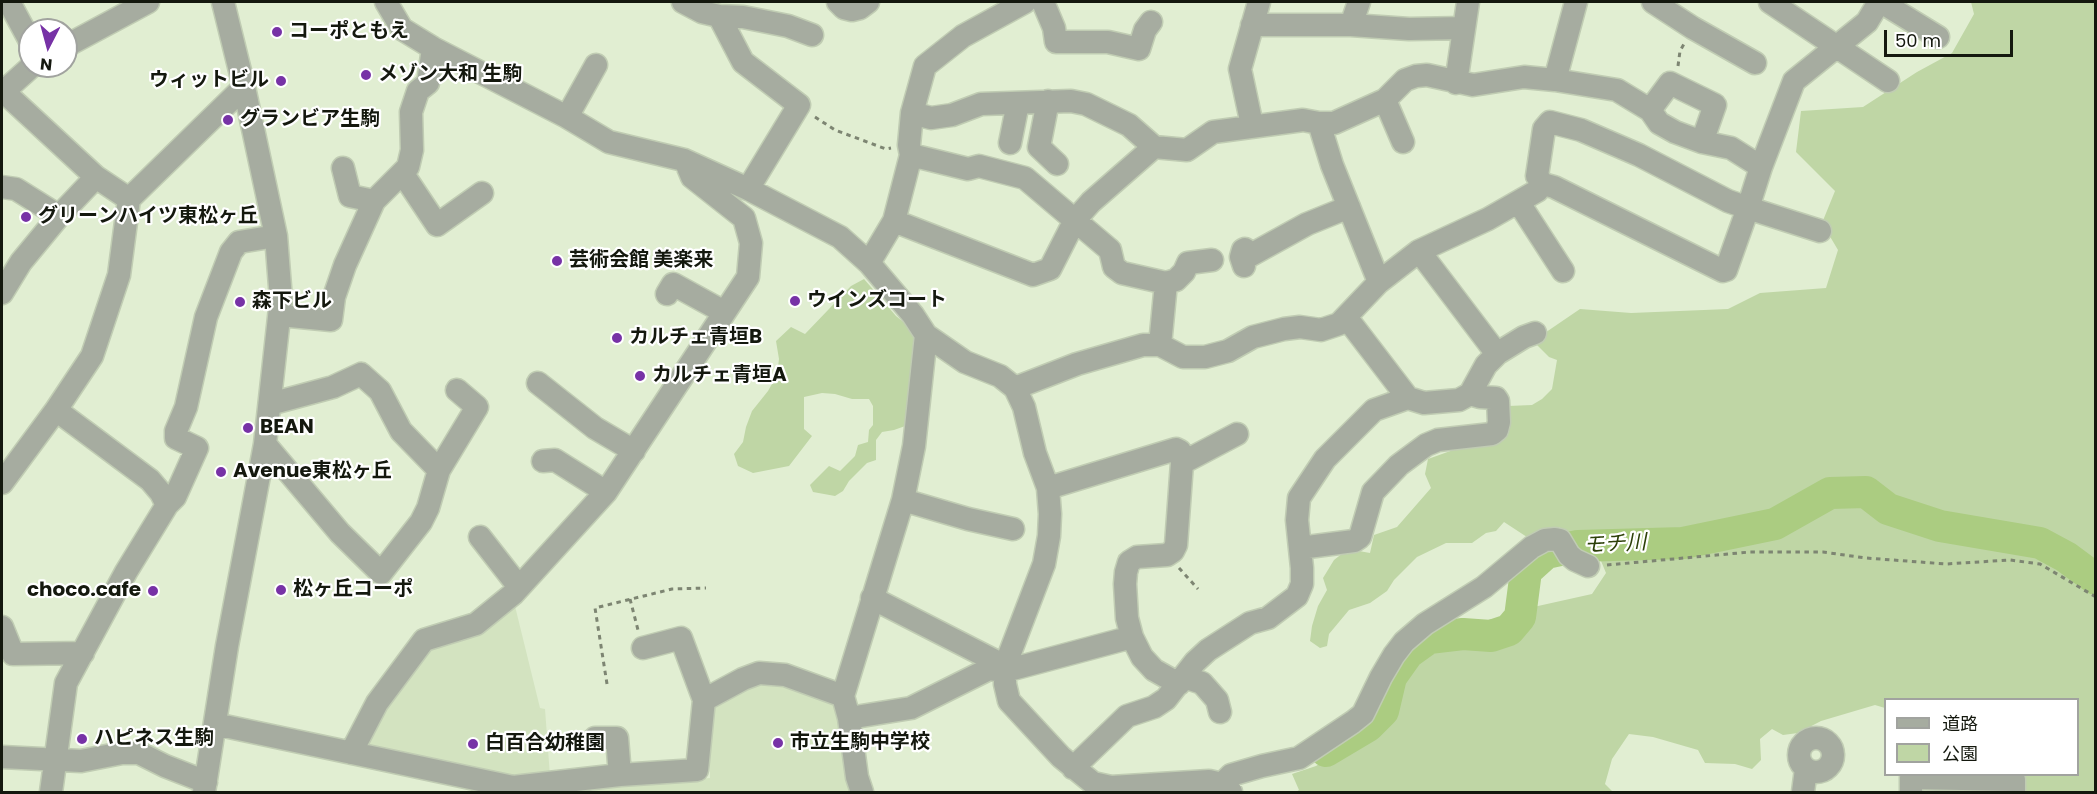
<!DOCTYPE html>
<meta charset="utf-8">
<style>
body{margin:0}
#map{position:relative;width:2097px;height:794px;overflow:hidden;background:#e1eed2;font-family:Poppins,"Noto Sans JP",sans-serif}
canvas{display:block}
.frame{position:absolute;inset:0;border:3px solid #14180e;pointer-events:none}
.legend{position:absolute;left:1884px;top:698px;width:195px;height:78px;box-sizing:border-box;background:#fff;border:2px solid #a1a39f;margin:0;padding:8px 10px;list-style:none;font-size:18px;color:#14180e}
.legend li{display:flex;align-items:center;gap:12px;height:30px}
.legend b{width:30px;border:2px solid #a1a39f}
.north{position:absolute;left:18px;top:18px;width:60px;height:60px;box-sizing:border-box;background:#fff;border:2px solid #a1a39f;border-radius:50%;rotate:186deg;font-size:16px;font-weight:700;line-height:24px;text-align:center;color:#14180e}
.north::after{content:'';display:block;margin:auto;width:21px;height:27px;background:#7732a6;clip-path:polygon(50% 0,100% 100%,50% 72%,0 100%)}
.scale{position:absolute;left:1884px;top:30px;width:129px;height:27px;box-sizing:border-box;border:3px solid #14180e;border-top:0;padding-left:8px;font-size:18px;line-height:21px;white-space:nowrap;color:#14180e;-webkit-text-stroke:4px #fff;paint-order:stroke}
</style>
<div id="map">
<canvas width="2097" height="794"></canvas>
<div class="frame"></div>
<ul class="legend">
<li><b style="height:8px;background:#a6aca0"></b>道路</li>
<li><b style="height:16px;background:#bfd6a5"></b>公園</li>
</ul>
<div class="north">N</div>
<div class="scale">50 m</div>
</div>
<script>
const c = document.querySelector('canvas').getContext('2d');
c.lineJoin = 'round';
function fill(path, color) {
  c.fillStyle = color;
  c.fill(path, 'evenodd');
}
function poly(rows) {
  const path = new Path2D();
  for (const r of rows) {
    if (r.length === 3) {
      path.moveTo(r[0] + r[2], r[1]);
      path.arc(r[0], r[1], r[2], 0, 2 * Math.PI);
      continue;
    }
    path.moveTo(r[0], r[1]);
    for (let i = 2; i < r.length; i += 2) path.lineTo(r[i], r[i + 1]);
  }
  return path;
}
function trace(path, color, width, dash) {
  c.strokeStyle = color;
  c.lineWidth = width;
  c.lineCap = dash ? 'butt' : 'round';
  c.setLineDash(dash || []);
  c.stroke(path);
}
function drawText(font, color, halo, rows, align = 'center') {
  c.font = font + ' Poppins,"Noto Sans JP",sans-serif';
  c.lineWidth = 4.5;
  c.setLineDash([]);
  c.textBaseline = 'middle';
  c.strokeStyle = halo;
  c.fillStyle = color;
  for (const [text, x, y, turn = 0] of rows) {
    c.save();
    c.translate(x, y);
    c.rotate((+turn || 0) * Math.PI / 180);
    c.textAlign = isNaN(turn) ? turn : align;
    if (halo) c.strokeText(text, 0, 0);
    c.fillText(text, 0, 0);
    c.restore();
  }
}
fill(poly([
 [513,598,540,708,545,709,550,776,527,781,363,750,377,711,425,645],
 [766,680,840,705,856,792,589,792,612,785,710,778,710,709,750,683]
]), '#d3e3c0');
fill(poly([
 [1971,2,2095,2,2095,792,2022,792,2021,775,2078,774,2078,700,1886,700,1885,708,1875,705,1821,721,1798,733,1783,735,1772,729,1760,739,1761,760,1752,769,1735,764,1705,763,1698,750,1653,737,1629,734,1612,759,1605,784,1613,792,1296,792,1299,790,1292,774,1316,766,1385,721,1399,687,1421,651,1444,641,1474,647,1515,640,1529,608,1592,594,1606,573,1599,556,1559,527,1530,539,1504,522,1496,531,1486,533,1472,543,1446,543,1417,557,1394,580,1387,591,1370,603,1349,610,1329,634,1327,646,1320,648,1310,641,1312,626,1318,606,1327,590,1323,578,1334,560,1348,549,1370,553,1374,535,1397,527,1431,488,1425,474,1428,459,1456,449,1488,443,1508,406,1532,405,1542,399,1552,389,1557,360,1549,357,1533,341,1580,309,1631,313,1728,309,1760,293,1826,288,1838,250,1822,223,1835,191,1796,152,1801,111,1863,107,1917,72,1952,53,1974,14],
 [864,279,896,316,913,330,919,344,908,425,894,430,882,432,876,440,876,460,867,463,849,481,843,491,835,496,813,492,810,485,829,466,840,471,855,456,858,445,868,442,869,430,873,425,873,406,869,399,852,399,835,394,822,393,804,397,804,429,812,436,789,466,753,473,738,466,734,454,743,442,746,427,752,411,768,391,777,375,779,359,776,341,791,327,805,334,851,286]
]), '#bfd6a5');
trace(poly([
 [1326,751,1368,726,1383,711,1391,677,1408,653,1429,638,1463,634,1491,636,1509,630,1520,617,1526,571,1546,553,1578,546,1683,543,1775,524,1830,493,1866,492,1888,509,1940,526,2040,543,2066,557,2096,579]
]), '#abcc81', 32);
const minor = poly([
 [9,2,30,41],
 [386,2,402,29,433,48,567,117,609,142,684,160,748,189,840,237,869,263,913,315,926,335,965,362,1000,376,1015,388,1024,407,1035,453,1048,488,1050,514,1049,536,1044,564,1005,666,1005,684,1009,701,1061,757,1093,783,1111,787,1209,781,1222,784,1231,792],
 [683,2,702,12,719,16,743,17,788,26,812,35],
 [838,2,844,8,852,10,860,8,868,2],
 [1043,2,1054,28,1056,42,1108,42,1139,49,1145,30,1151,22],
 [1653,2,1693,28,1755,63],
 [1770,2,1888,81],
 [1881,2,1938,37],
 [719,16,743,62,799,105,748,189],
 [1252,25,1351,25,1409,29,1464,28],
 [1351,25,1359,2],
 [66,46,148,2],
 [1555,80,1576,2],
 [1456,83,1468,2],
 [2,88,4,92,96,177,129,199],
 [2,93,32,66],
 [1385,100,1403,142],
 [1048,101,1039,147,1057,164],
 [1650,110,1670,83,1715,105,1702,142],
 [912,113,931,118,952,115,981,104,1071,101,1086,104,1129,125,1154,147,1187,150,1213,132,1303,120,1319,123,1334,123,1385,100,1405,80,1416,76,1427,75,1473,85,1524,77,1555,80,1617,90,1650,110,1659,123,1675,132,1702,142,1731,148,1761,167],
 [567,117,596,65],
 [1319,123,1332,165,1379,282],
 [1252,125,1240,69,1259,2],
 [1010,143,1018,103],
 [911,155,968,169,979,166,1025,178,1110,250,1114,267,1122,273,1166,283,1160,345],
 [343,168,350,196,374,201],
 [403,174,437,225,482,193],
 [2,187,16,189,59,216],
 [1519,203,1563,271],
 [894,221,1033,275,1050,269,1075,220,1091,202,1154,147],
 [1820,231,1748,208,1728,201,1639,155,1581,130,1550,122,1544,129,1537,176,1543,184,1554,187,1723,271,1726,270,1748,208,1761,167,1794,81,1867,22,1879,2],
 [1419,251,1491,346],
 [869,263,894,221,911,155,909,145,912,113,925,66,963,36,1025,2],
 [1244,266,1241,257,1243,250,1245,249,1249,256,1307,224,1349,207],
 [1166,283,1176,280,1184,272,1188,263,1212,260],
 [2,293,21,262,59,216,96,177],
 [667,294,673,284,724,312],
 [280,315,331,320,334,297,345,265,374,201,408,167,412,150,411,112,418,91,428,83,433,48],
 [1346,317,1408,398],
 [538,383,595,428,634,451],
 [1015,388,1077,364,1143,345,1160,345,1183,357,1205,357,1228,351,1253,337,1284,329,1300,327,1321,330,1339,324,1379,282,1419,251,1488,219,1537,191,1543,184],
 [56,410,150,480,161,493,167,505],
 [265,444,340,533,381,573,421,522,428,508,439,470,401,431,380,391,361,374,333,387,270,404],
 [543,461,555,460,606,492],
 [1182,463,1237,434],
 [439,470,477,407,457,390],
 [2,483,56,410,92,356,119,275,129,199,244,87],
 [1048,488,1176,449,1180,451,1182,463,1176,545,1173,551,1167,555,1137,557,1129,562,1126,572,1125,584,1127,618,1132,637,1142,657,1154,670,1179,684],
 [903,500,968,519,1013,529],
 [480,537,519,587],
 [1300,548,1354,541,1360,537,1373,492,1399,465,1426,445,1438,440,1492,434,1497,430,1499,422,1498,401,1496,398,1480,397,1470,394],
 [872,598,1005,666],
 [2,627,13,654,83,653],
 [643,648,681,638,704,700],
 [1184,677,1202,683,1217,700,1220,712],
 [849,718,911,708,989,669,1005,671,1132,637],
 [215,724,513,787,620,775,697,770,704,700,743,679,759,673,785,675,843,696],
 [1816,755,17],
 [595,738,617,738,620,775],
 [351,753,377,703,424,640,476,624,513,594,606,492,748,277,751,243,744,218,692,177,687,165],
 [2,757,81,761,122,753,139,753,165,766,206,782],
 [1073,768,1127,716,1154,707,1166,699,1195,662,1208,650,1250,623,1268,618,1297,596,1302,584,1302,568,1297,520,1299,498,1325,459,1374,410,1408,398,1424,403,1459,400,1470,394,1486,365,1498,353,1524,337,1535,333],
 [1222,784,1231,775,1262,766,1299,758,1353,722,1363,714,1381,677,1394,655,1404,642,1425,624,1484,587,1532,547,1545,540,1555,539,1560,540,1569,555,1575,560,1588,566],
 [51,792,66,683,126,572,167,505,175,497,197,448,176,438,176,431,186,407,206,317,231,252,239,242,276,236],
 [204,792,227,646,265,444,281,299,276,236,244,87,223,2],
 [862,792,857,777,849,718,843,696,903,500,914,446,926,335],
 [1803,792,1806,769],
 [1911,792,1911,778,2014,780,2014,792]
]);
trace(minor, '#c0ccb3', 25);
trace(poly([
 [1678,66,1680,51,1684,44],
 [815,117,835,130,886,149,891,148],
 [1607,565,1750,552,1823,552,1866,558,1946,564,2010,560,2040,564,2096,597],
 [1179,568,1198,589],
 [630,599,638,630],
 [607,684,595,608,672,589,706,588]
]), '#7d8572', 3, [4.5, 4.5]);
trace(minor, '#a6aca0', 22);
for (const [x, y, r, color] of [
 [277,32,6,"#7732a6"],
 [366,75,6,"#7732a6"],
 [281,81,6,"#7732a6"],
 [228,120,6,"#7732a6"],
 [26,217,6,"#7732a6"],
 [557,261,6,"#7732a6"],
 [795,301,6,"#7732a6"],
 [240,302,6,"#7732a6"],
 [617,338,6,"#7732a6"],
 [640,376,6,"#7732a6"],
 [248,428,6,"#7732a6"],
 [221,472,6,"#7732a6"],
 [281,590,6,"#7732a6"],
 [153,591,6,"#7732a6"],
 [82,739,6,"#7732a6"],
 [778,743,6,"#7732a6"],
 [473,744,6,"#7732a6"]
]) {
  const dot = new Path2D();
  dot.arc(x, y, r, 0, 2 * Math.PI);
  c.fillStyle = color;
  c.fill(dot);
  trace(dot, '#fff', 2);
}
drawText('bold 20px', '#14180e', '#fff', [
 ["コーポともえ",289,32],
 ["メゾン大和 生駒",378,75],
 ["ウィットビル",269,81,"right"],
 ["グランビア生駒",240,120],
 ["グリーンハイツ東松ヶ丘",38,217],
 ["芸術会館 美楽来",569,261],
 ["ウインズコート",807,301],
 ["森下ビル",252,302],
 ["カルチェ青垣B",629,338],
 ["カルチェ青垣A",652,376],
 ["BEAN",260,428],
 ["Avenue東松ヶ丘",233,472],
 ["松ヶ丘コーポ",293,590],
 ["choco.cafe",141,591,"right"],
 ["ハピネス生駒",94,739],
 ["市立生駒中学校",790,743],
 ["白百合幼稚園",485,744]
], 'left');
drawText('italic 21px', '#2c4009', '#fff', [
 ["モチ川",1615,545,-3]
]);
</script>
